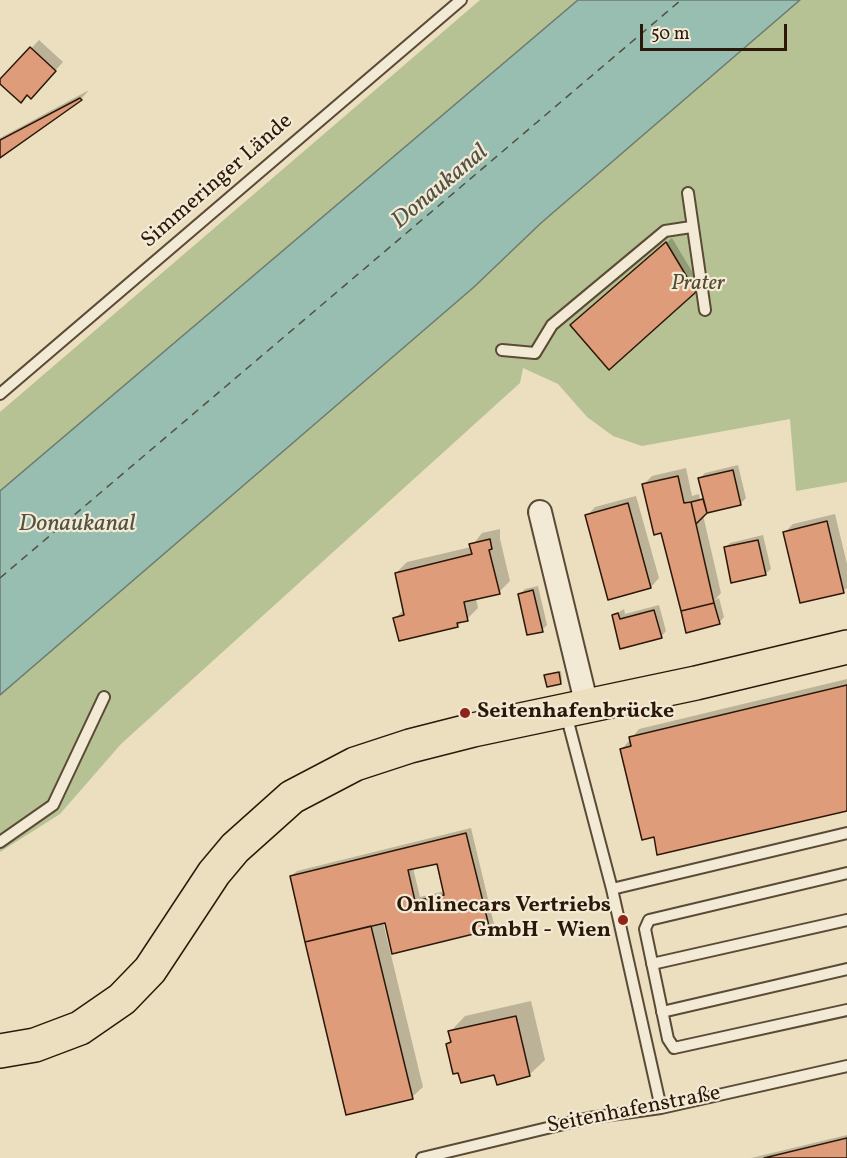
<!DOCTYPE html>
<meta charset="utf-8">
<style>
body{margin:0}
#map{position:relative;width:847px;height:1158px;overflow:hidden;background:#ebdfbf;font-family:Vollkorn,serif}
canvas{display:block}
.scale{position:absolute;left:640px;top:24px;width:147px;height:27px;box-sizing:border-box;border:3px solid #2b1809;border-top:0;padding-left:8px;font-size:18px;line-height:21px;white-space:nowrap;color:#2b1809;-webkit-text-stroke:4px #f2ead5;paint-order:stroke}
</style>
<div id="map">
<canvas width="847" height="1158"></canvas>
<div class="scale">50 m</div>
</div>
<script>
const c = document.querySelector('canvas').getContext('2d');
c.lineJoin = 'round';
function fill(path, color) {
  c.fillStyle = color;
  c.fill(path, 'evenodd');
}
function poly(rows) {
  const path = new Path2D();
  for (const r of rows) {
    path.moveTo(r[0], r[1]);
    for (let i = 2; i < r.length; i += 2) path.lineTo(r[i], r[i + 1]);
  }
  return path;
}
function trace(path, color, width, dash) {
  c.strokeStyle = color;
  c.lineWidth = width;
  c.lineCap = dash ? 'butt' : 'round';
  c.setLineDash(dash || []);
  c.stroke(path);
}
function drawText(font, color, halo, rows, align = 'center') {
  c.font = font + ' Vollkorn,serif';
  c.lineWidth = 4.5;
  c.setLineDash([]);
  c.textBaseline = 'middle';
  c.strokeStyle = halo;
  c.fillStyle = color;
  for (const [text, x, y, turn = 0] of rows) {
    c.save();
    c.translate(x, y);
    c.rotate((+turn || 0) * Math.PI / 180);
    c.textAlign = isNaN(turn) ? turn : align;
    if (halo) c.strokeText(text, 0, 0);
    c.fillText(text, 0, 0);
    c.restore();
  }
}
fill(poly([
 [480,0,578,0,0,491,0,412],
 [800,0,847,0,847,482,796,491,790,419,642,446,613,436,587,417,558,384,523,368,520,383,121,744,60,814,0,852,0,695,474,287,541,223]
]), '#b6c293');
const water = poly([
 [578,0,800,0,541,223,474,287,0,695,0,491,578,0]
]);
fill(water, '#98bdb1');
trace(water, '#6c7b6e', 1.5);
fill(poly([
 [39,40,63,62,39,89,27,94,0,82],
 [89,90,81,99,0,156,0,138],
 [672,238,700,285,695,291,578,320],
 [738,465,746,498,740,504,703,515,721,593,715,600,719,598,724,617,719,623,662,531,644,484,652,476,686,468,692,496,699,494,700,499,705,498,700,478,705,473],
 [636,496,659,578,651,587,609,598,587,516,595,507],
 [835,514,847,564,847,588,843,591,785,532,793,524],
 [500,529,500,539,510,581,499,592,476,598,478,608,467,619,457,626,395,618,405,609,396,573,407,562,471,547,482,533],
 [763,535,771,569,765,574,725,548,730,543],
 [538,586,547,625,542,630,520,594,525,589],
 [659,605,666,631,661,637,622,648,614,615,624,609,625,614],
 [561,671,562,681,560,683,546,676],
 [847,679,847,809,655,836,622,749,639,729],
 [471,828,494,924,489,929,383,922,423,1087,412,1097,291,876,297,871],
 [438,862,445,891,420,897,413,868],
 [531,1001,545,1060,529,1075,495,1073,448,1044,452,1040,450,1032,465,1016],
 [847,1135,847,1158,751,1158]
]), '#0003');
trace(poly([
 [0,578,681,0]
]), '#515244', 1.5, [8, 6]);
const building = poly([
 [30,47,56,71,31,99,27,95,21,103,0,84,0,79,30,47],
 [80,98,82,100,0,158,0,140,80,98],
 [666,242,696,292,609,370,570,325,666,242],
 [733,470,741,505,707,513,698,478,733,470],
 [678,476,684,503,691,502,714,603,681,611,661,533,654,535,642,484,678,476],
 [703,499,707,513,696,524,691,502,703,499],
 [628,503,651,588,608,600,585,515,628,503],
 [827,521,844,593,800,603,783,532,827,521],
 [490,539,492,549,489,550,500,594,464,602,468,621,457,623,458,627,399,641,393,618,404,615,395,573,472,554,469,544,490,539],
 [758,540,766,575,731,583,724,547,758,540],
 [533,590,543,632,527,635,518,594,533,590],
 [714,603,720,624,686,633,681,611,714,603],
 [654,610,662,638,620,649,612,615,618,613,620,619,654,610],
 [559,672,561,684,547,687,544,675,559,672],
 [847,685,847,811,657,855,654,837,642,840,620,749,631,746,629,737,847,685],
 [466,833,490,930,392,954,385,923,305,942,290,876,466,833],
 [437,864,444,895,415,901,408,870,437,864],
 [371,926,413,1099,346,1115,305,942,371,926],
 [516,1016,530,1076,497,1085,494,1075,461,1083,458,1073,453,1074,446,1044,451,1042,448,1031,516,1016],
 [847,1138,847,1158,764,1158,847,1138]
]);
fill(building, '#de9c7a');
trace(building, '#2b1809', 1.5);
const service = poly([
 [688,193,705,310],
 [502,350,535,353,552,325,665,231,691,227],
 [0,394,461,0],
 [566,714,612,889,847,833],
 [0,842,53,805,104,697],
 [847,873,649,920,645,929,668,1039,674,1048,847,1010],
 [612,889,661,1108],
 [652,964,847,920],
 [662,1012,847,969],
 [422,1158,589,1118,661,1108,847,1066]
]);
const minor = poly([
 [540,512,587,706]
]);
const primary = poly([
 [0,1051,35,1045,80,1028,122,999,150,970,214,873,235,848,292,797,355,764,410,746,473,730,696,683,847,647]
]);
trace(service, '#5b4a36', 14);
trace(minor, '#5b4a36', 26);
trace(primary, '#2b1809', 36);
trace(service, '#f2ead5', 10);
trace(minor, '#f2ead5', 22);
trace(primary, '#ebdfbf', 33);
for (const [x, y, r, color] of [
 [465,713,6,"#8f2418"],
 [623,920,6,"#8f2418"]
]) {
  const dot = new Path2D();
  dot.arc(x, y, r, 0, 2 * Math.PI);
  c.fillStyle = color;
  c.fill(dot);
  trace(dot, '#f2ead5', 2);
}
drawText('22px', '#2b1809', '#f2ead5', [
 ["Simmeringer Lände",218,182,-41],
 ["Seitenhafenstraße",634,1111,-11]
]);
drawText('italic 22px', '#554b32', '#f2ead5', [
 ["Prater",698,285]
]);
drawText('bold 22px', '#2b1809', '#f2ead5', [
 ["Seitenhafenbrücke",477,713],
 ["Onlinecars Vertriebs",611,907,"right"],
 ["GmbH - Wien",611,932,"right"]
], 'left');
drawText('italic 24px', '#515244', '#f2ead5', [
 ["Donaukanal",441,188,-40],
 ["Donaukanal",77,526]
]);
</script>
